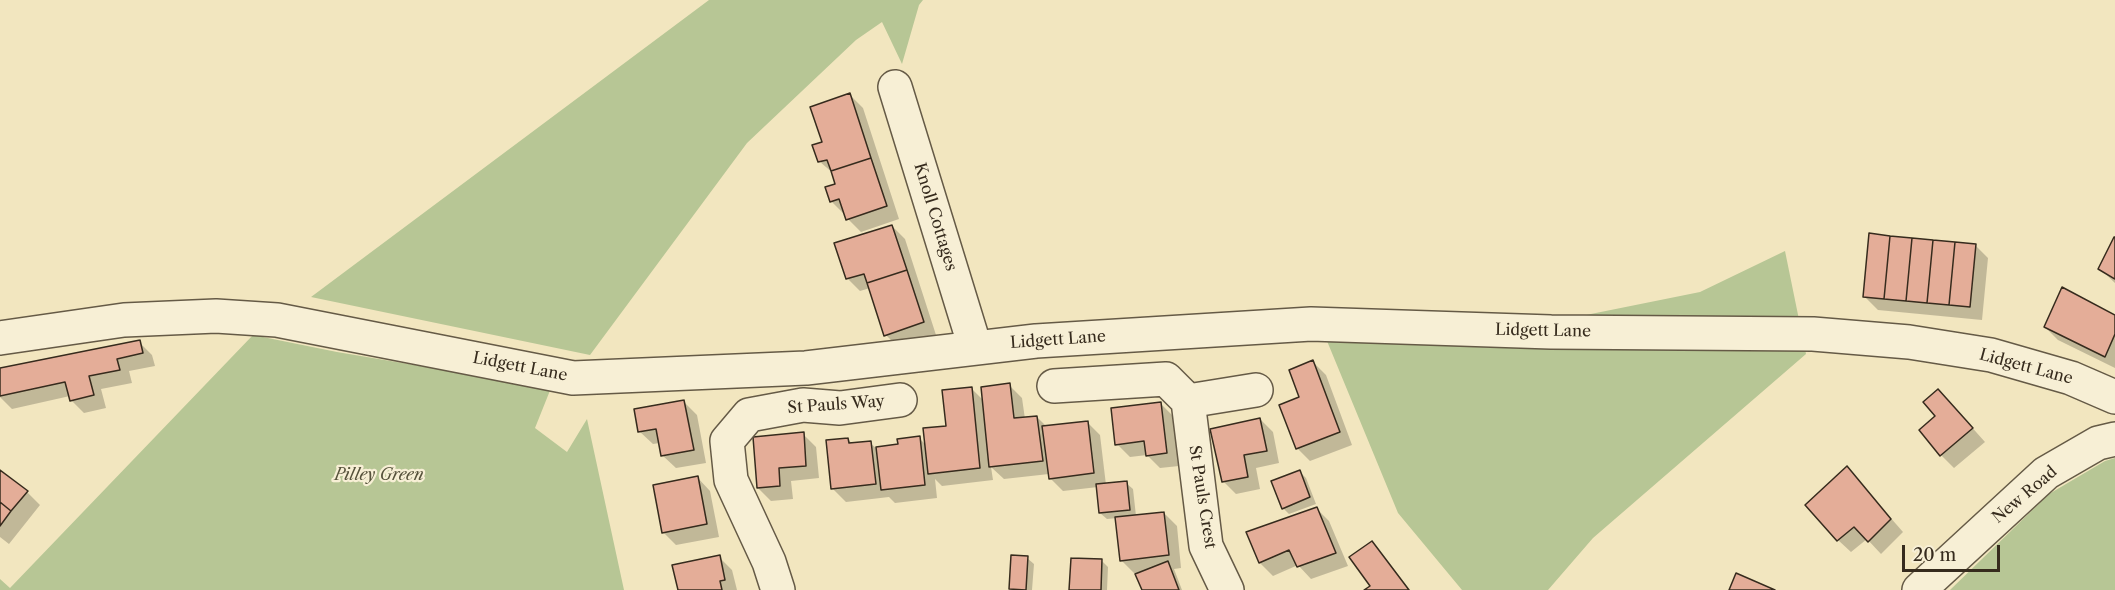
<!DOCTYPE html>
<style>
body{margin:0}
#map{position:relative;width:2115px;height:590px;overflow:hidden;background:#f2e6bf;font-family:"Libre Caslon Text",serif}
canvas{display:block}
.scale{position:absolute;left:1902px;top:545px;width:98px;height:27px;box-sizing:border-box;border:3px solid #362b1d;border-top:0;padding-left:8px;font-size:18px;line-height:21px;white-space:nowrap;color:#362b1d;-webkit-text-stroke:4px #f7efd5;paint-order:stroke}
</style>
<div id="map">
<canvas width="2115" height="590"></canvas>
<div class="scale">20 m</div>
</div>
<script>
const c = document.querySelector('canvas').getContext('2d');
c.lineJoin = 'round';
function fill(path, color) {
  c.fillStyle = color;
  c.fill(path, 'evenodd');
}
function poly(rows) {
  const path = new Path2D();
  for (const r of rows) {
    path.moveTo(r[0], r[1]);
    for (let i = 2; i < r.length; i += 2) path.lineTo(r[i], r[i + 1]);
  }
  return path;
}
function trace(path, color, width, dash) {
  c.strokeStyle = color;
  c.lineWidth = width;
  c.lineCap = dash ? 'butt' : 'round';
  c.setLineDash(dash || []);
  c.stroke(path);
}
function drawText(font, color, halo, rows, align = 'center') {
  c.font = font + ' "Libre Caslon Text",serif';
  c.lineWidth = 4.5;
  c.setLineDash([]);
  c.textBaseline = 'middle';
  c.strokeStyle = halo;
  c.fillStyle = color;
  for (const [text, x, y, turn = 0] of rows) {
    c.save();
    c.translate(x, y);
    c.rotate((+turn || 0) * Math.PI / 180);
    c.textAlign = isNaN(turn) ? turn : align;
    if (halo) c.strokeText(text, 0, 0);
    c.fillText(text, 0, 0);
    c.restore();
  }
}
fill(poly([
 [709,0,923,0,919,5,902,64,882,22,856,40,747,143,590,355,311,297],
 [1785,251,1806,354,1593,538,1548,590,1462,590,1398,513,1327,341,1576,317,1700,292],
 [253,335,337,352,551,388,535,428,567,452,587,419,624,590,0,590,0,579,10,588],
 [2115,458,2115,590,1950,590,2049,494,2105,461]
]), '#b7c695');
fill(poly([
 [850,95,863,108,899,219,861,232,848,219,846,214,844,214,831,201,837,185,834,174,819,161,824,143],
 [892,226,905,239,936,335,899,348,886,335,870,288,860,291,847,278],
 [2115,238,2115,283,2100,269],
 [1975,245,1988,258,1982,320,1878,310,1865,297],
 [2115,317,2115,368,2058,340,2045,327],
 [139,342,152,355,155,366,129,371,132,383,101,389,106,408,84,413,71,400,70,396,12,409,0,397,0,369],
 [1313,362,1326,375,1352,445,1310,461,1297,448,1301,398],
 [1009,385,1022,398,1025,419,1037,417,1047,427,1087,422,1100,435,1106,485,1126,483,1133,489,1136,516,1164,513,1177,526,1181,568,1174,569,1182,590,1143,590,1137,573,1134,573,1121,560,1117,518,1107,519,1100,513,1098,487,1063,491,1050,478,1049,474,1004,479,991,467,993,480,942,486,935,479,937,498,895,503,889,497,846,502,833,489,848,439,853,445,870,443,876,448,899,446,919,438,926,445,948,427,971,388,984,401],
 [684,402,697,415,706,463,676,468,662,455,660,443,653,444,639,431],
 [1160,403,1173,416,1179,466,1160,468,1147,455,1130,457,1117,444],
 [1951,404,1985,442,1954,468,1941,455],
 [1260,419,1273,432,1279,463,1256,468,1260,489,1236,494,1223,481],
 [803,434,816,447,819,478,791,481,793,499,771,501,758,488],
 [1847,468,1903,532,1881,554,1867,539,1851,552,1838,540],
 [1299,471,1306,478,1316,504,1289,514,1283,508],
 [0,472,27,492,40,505,9,544,0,537],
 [697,477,710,491,719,537,676,545,663,532],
 [1316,508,1329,521,1348,566,1311,579,1298,565,1273,576,1260,563,1248,533],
 [1371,543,1384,556,1410,590,1367,590,1372,586],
 [719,557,732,570,737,590,679,590],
 [1027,558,1034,564,1032,590,1012,590,1011,589],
 [1101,560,1108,567,1107,590,1071,590]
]), '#0003');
const building = poly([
 [850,93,871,158,831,171,827,160,818,162,812,145,822,142,810,107,850,93],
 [871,158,887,206,846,220,839,199,830,202,825,187,835,184,831,171,871,158],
 [892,225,907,270,867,283,864,274,846,279,834,243,892,225],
 [1869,233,1890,236,1884,299,1863,297,1869,233],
 [1890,236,1912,238,1906,301,1884,299,1890,236],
 [2114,237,2115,237,2115,279,2098,269,2114,237],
 [1912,238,1933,240,1927,303,1906,301,1912,238],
 [1933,240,1955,242,1949,305,1927,303,1933,240],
 [1955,242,1976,244,1970,307,1949,305,1955,242],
 [907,270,924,322,884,336,867,283,907,270],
 [2062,287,2115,315,2115,334,2105,357,2044,327,2062,287],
 [140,340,143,353,117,359,120,370,89,376,94,395,70,401,65,382,0,396,0,368,140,340],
 [1313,360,1340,432,1296,449,1279,405,1299,397,1289,370,1313,360],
 [1010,383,1014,418,1037,416,1043,461,989,467,981,387,1010,383],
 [972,387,980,468,928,474,923,428,946,426,942,390,972,387],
 [1938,389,1973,428,1940,456,1919,430,1935,416,1923,402,1938,389],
 [684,400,694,450,661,456,656,429,638,432,634,409,684,400],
 [1161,402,1167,453,1146,456,1144,441,1115,445,1111,408,1161,402],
 [1260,418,1267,451,1244,455,1248,477,1222,482,1210,429,1260,418],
 [1088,421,1094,473,1049,479,1042,426,1088,421],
 [804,432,806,466,779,468,780,486,757,488,753,437,804,432],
 [920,436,925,485,881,490,876,447,898,444,897,439,920,436],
 [848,438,849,443,871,441,876,484,831,489,826,440,848,438],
 [1847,466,1891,519,1868,542,1854,527,1837,541,1805,505,1847,466],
 [0,470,28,491,11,511,0,502,0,470],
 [1300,470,1310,497,1282,509,1271,481,1300,470],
 [698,476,707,524,662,533,653,485,698,476],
 [1127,481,1130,510,1099,513,1096,484,1127,481],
 [0,502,11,511,0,526,0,502],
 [1317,507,1336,553,1297,567,1289,550,1259,563,1246,532,1317,507],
 [1164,512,1169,555,1120,561,1115,517,1164,512],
 [1372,541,1409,590,1364,590,1370,586,1349,557,1372,541],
 [720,555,725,580,720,581,722,590,678,590,672,565,720,555],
 [1011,555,1028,556,1026,590,1009,589,1011,555],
 [1071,558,1102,559,1101,590,1069,590,1071,558],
 [1168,561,1179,590,1142,590,1135,574,1168,561],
 [1736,573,1775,590,1729,590,1736,573]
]);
fill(building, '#e4ad98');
trace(building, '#362b1d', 1.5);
const minor = poly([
 [895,87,975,347],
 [0,338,124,320,216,316,277,320,573,378,806,368,1036,341,1311,324,1551,332,1813,334,1909,342,1991,355,2071,378,2115,397],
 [1054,386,1166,379,1188,401],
 [778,590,769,562,731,480,727,441,749,415,803,405,840,408,900,400],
 [1227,590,1206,546,1188,401,1256,390],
 [1919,590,2046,473,2098,443,2115,439]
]);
trace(minor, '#655a46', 36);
trace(minor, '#f7efd5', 33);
drawText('16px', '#362b1d', '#f7efd5', [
 ["Knoll Cottages",935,217,73],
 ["Lidgett Lane",1543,331,1],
 ["Lidgett Lane",1058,340,-4],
 ["Lidgett Lane",520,367,11],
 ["Lidgett Lane",2026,367,15],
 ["St Pauls Way",836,405,-4],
 ["New Road",2025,495,-40],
 ["St Pauls Crest",1202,497,81]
]);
drawText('italic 16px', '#56523b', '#f7efd5', [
 ["Pilley Green",379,475]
]);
</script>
